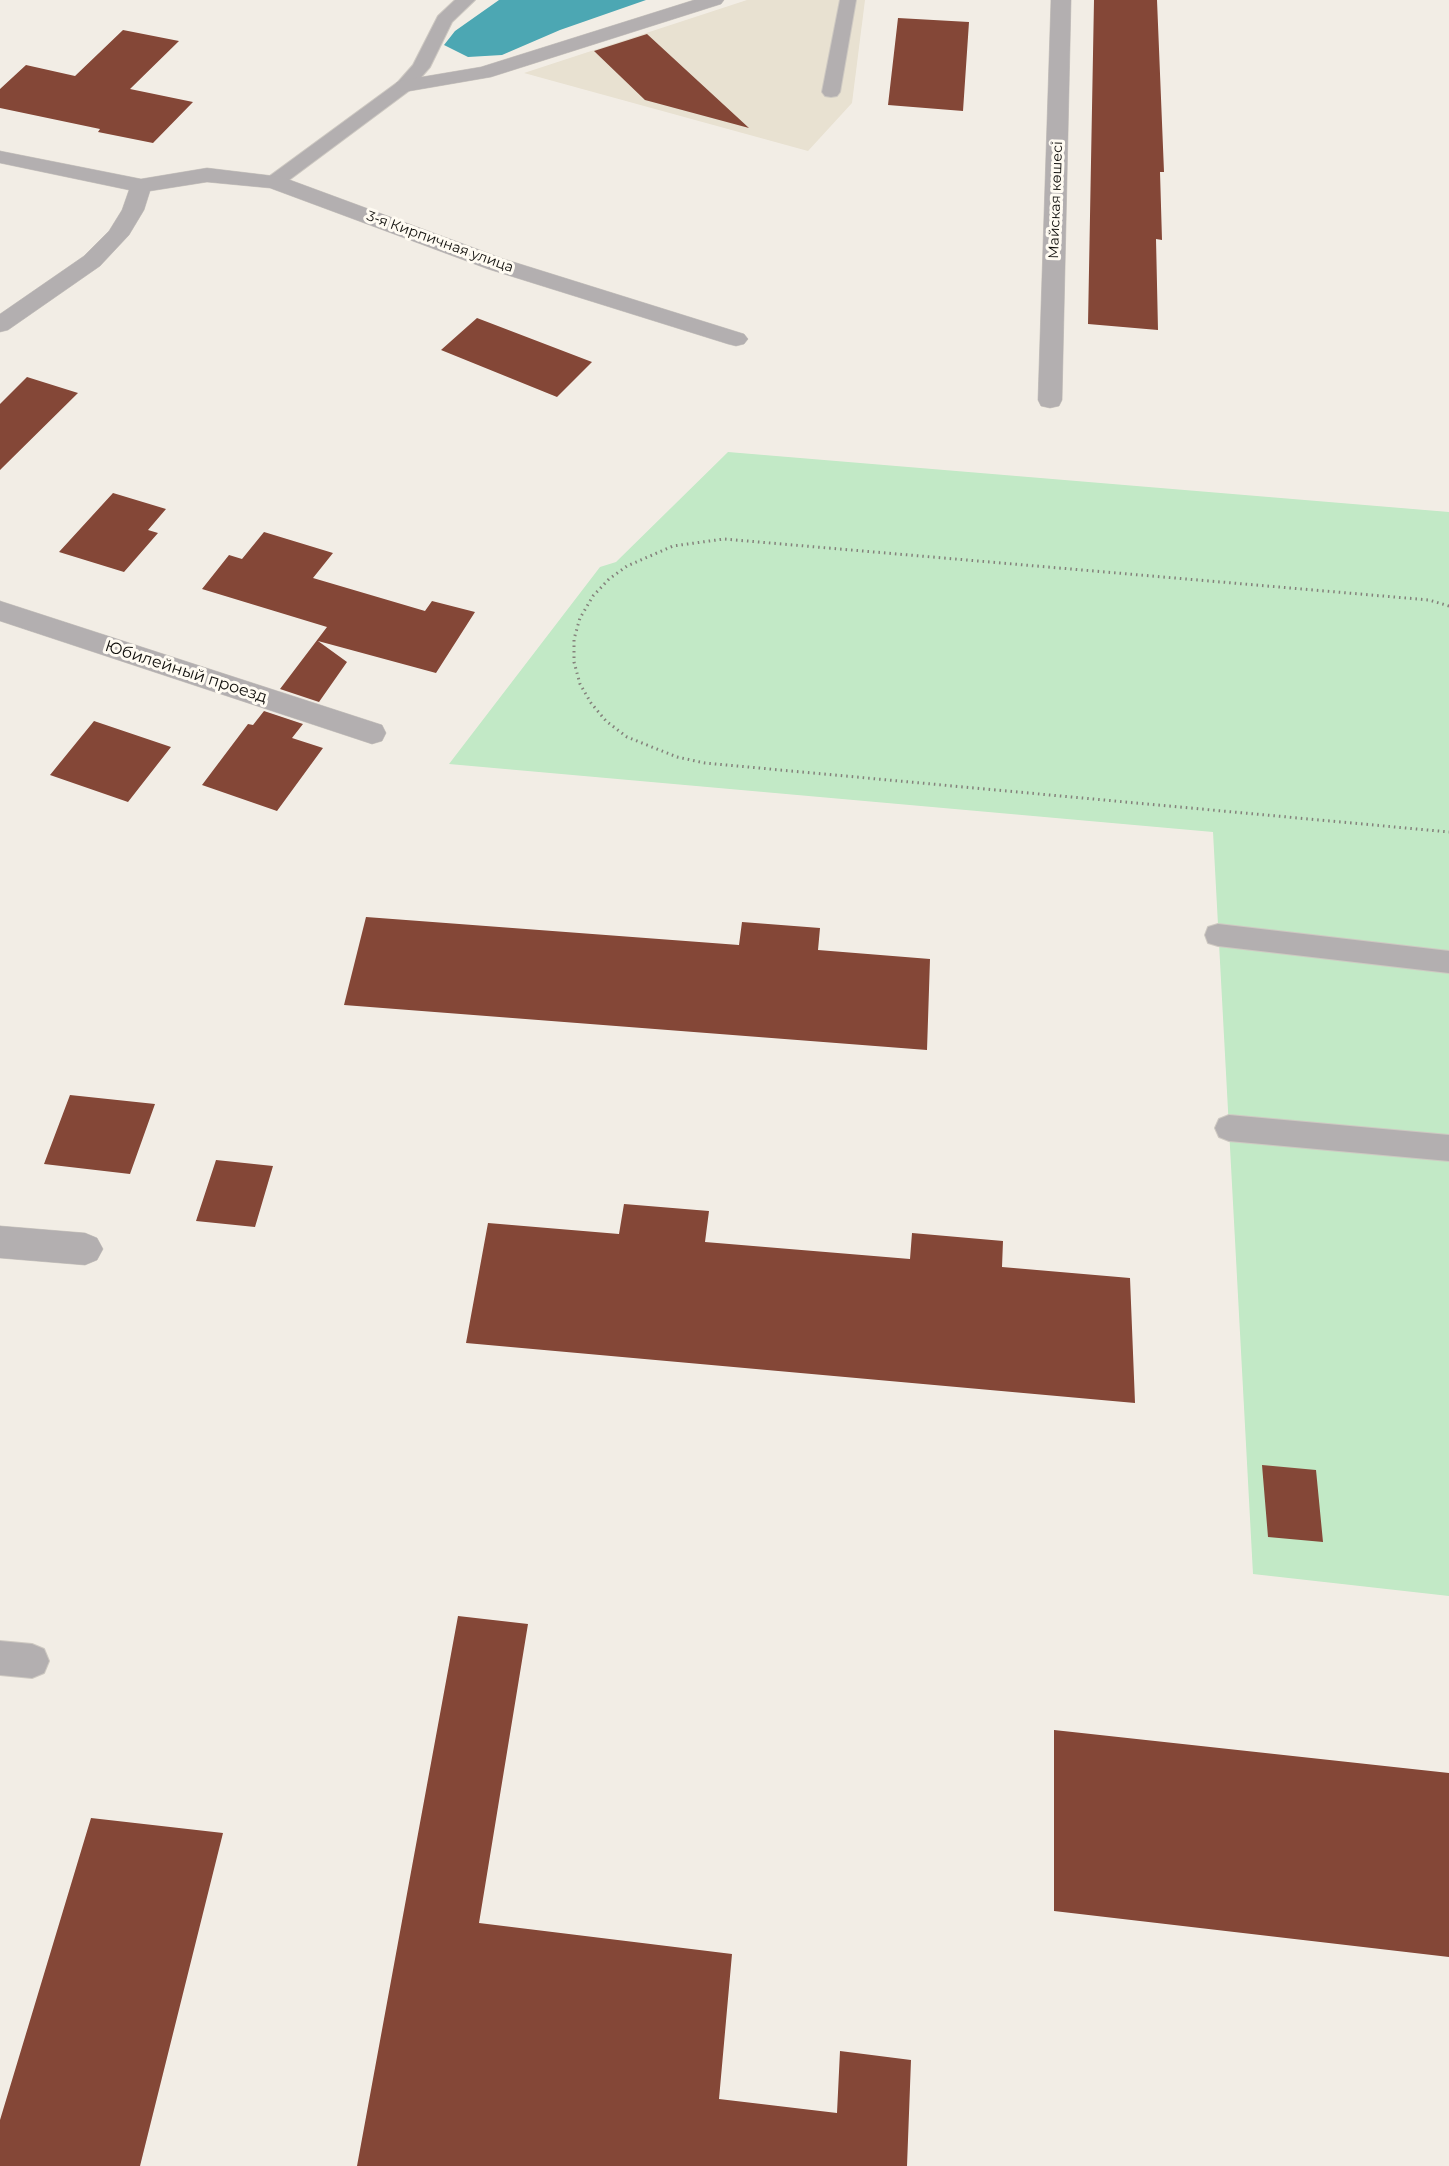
<!DOCTYPE html>
<meta charset="utf-8">
<style>
body{margin:0}
canvas{display:block;background:#f2ede5}
</style>
<canvas width="1449" height="2166"></canvas>
<script>
const c = document.querySelector('canvas').getContext('2d');
c.lineJoin = 'round';
function fill(path, color) {
  c.fillStyle = color;
  c.fill(path, 'evenodd');
}
function poly(rows) {
  const path = new Path2D();
  for (const r of rows) {
    path.moveTo(r[0], r[1]);
    for (let i = 2; i < r.length; i += 2) path.lineTo(r[i], r[i + 1]);
  }
  return path;
}
function trace(path, color, width, dash) {
  c.strokeStyle = color;
  c.lineWidth = width;
  c.lineCap = dash ? 'butt' : 'round';
  c.setLineDash(dash || []);
  c.stroke(path);
}
function drawText(font, color, halo, rows, align = 'center') {
  c.font = font + ' Montserrat,sans-serif';
  c.lineWidth = 6;
  c.setLineDash([]);
  c.textBaseline = 'middle';
  c.strokeStyle = halo;
  c.fillStyle = color;
  for (const [text, x, y, turn = 0] of rows) {
    c.save();
    c.translate(x, y);
    c.rotate((+turn || 0) * Math.PI / 180);
    c.textAlign = isNaN(turn) ? turn : align;
    if (halo) c.strokeText(text, 0, 0);
    c.fillText(text, 0, 0);
    c.restore();
  }
}
fill(poly([
 [747,0,865,0,852,103,808,151,524,73]
]), '#e8e1d1');
fill(poly([
 [728,452,1449,512,1449,1596,1253,1574,1213,832,449,764,600,567,616,562]
]), '#c2e9c6');
fill(poly([
 [499,0,646,0,560,30,502,55,468,57,444,45,455,31]
]), '#4ca7b3');
fill(poly([
 [1094,0,1157,0,1164,172,1160,172,1162,240,1156,239,1158,330,1088,324],
 [898,18,969,22,963,111,888,105],
 [123,30,179,41,130,89,193,102,153,143,98,132,100,129,0,108,0,89,26,65,75,76],
 [647,34,749,128,645,100,594,51],
 [477,318,592,362,557,397,441,350],
 [27,377,78,393,0,470,0,404],
 [113,493,166,509,148,530,158,533,124,572,59,552],
 [264,532,333,553,313,578,425,611,432,601,475,612,436,673,318,641,347,662,319,702,280,689,327,627,202,589,229,555,242,559],
 [264,711,303,724,292,738,323,748,277,811,202,785,248,724,253,725],
 [94,721,171,747,128,802,50,775],
 [366,917,739,945,742,922,820,928,818,950,930,959,927,1050,344,1005],
 [70,1095,155,1104,130,1174,44,1164],
 [216,1160,273,1166,255,1227,196,1221],
 [624,1204,709,1211,705,1242,910,1259,912,1233,1003,1241,1002,1267,1130,1278,1135,1403,466,1343,488,1223,619,1234],
 [1262,1465,1316,1470,1323,1542,1268,1537],
 [458,1616,528,1624,479,1923,732,1954,719,2099,837,2113,840,2051,911,2060,907,2166,357,2166],
 [1054,1730,1449,1773,1449,1957,1054,1911],
 [91,1818,223,1833,140,2166,0,2166,0,2120]
]), '#844737');
const lane = poly([
 [455,0,475,0,452,22,430,67,410,90,281,186,267,186,265,182,267,178,398,82,413,65,438,16,455,0],
 [840,0,856,0,840,92,837,96,831,97,825,96,822,92,840,0],
 [1218,924,1449,951,1449,973,1218,946,1208,943,1205,935,1208,927,1218,924],
 [1229,1115,1449,1135,1449,1161,1229,1141,1219,1137,1215,1128,1219,1119,1229,1115],
 [0,1641,32,1644,44,1649,49,1661,44,1673,32,1678,0,1675,0,1641]
]);
const street = poly([
 [694,0,724,0,721,4,491,77,404,92,397,90,394,86,397,82,404,80,481,67,694,0],
 [1051,0,1071,0,1062,400,1059,406,1050,408,1041,406,1038,400,1051,0],
 [0,151,141,179,207,168,282,177,504,259,744,334,748,339,744,344,736,346,728,344,488,269,270,188,207,182,150,191,144,210,129,235,100,266,8,330,0,332,0,314,84,256,109,231,122,210,129,190,0,163,0,151],
 [0,601,382,725,386,733,382,741,372,744,0,621,0,601],
 [0,1226,85,1233,97,1238,103,1249,97,1260,85,1265,0,1258,0,1226]
]);
trace(lane, '#cec9c2', 2);
trace(street, '#cec9c2', 1);
trace(poly([
 [1449,606,1429,600,724,539,673,546,627,566,609,579,593,596,580,618,574,639,574,662,580,684,591,703,606,721,627,737,677,757,705,763,1449,832]
]), '#84817b', 3, [1.5, 4]);
fill(lane, '#b3afb0');
fill(street, '#b3afb0');
drawText('14px', '#0f0e0b', '#fffbf2', [
 ["Майская көшесі",1056,200,-88],
 ["3-я Кирпичная улица",440,242,20]
]);
drawText('16px', '#0f0e0b', '#fffbf2', [
 ["Юбилейный проезд",186,672,18]
]);
</script>
